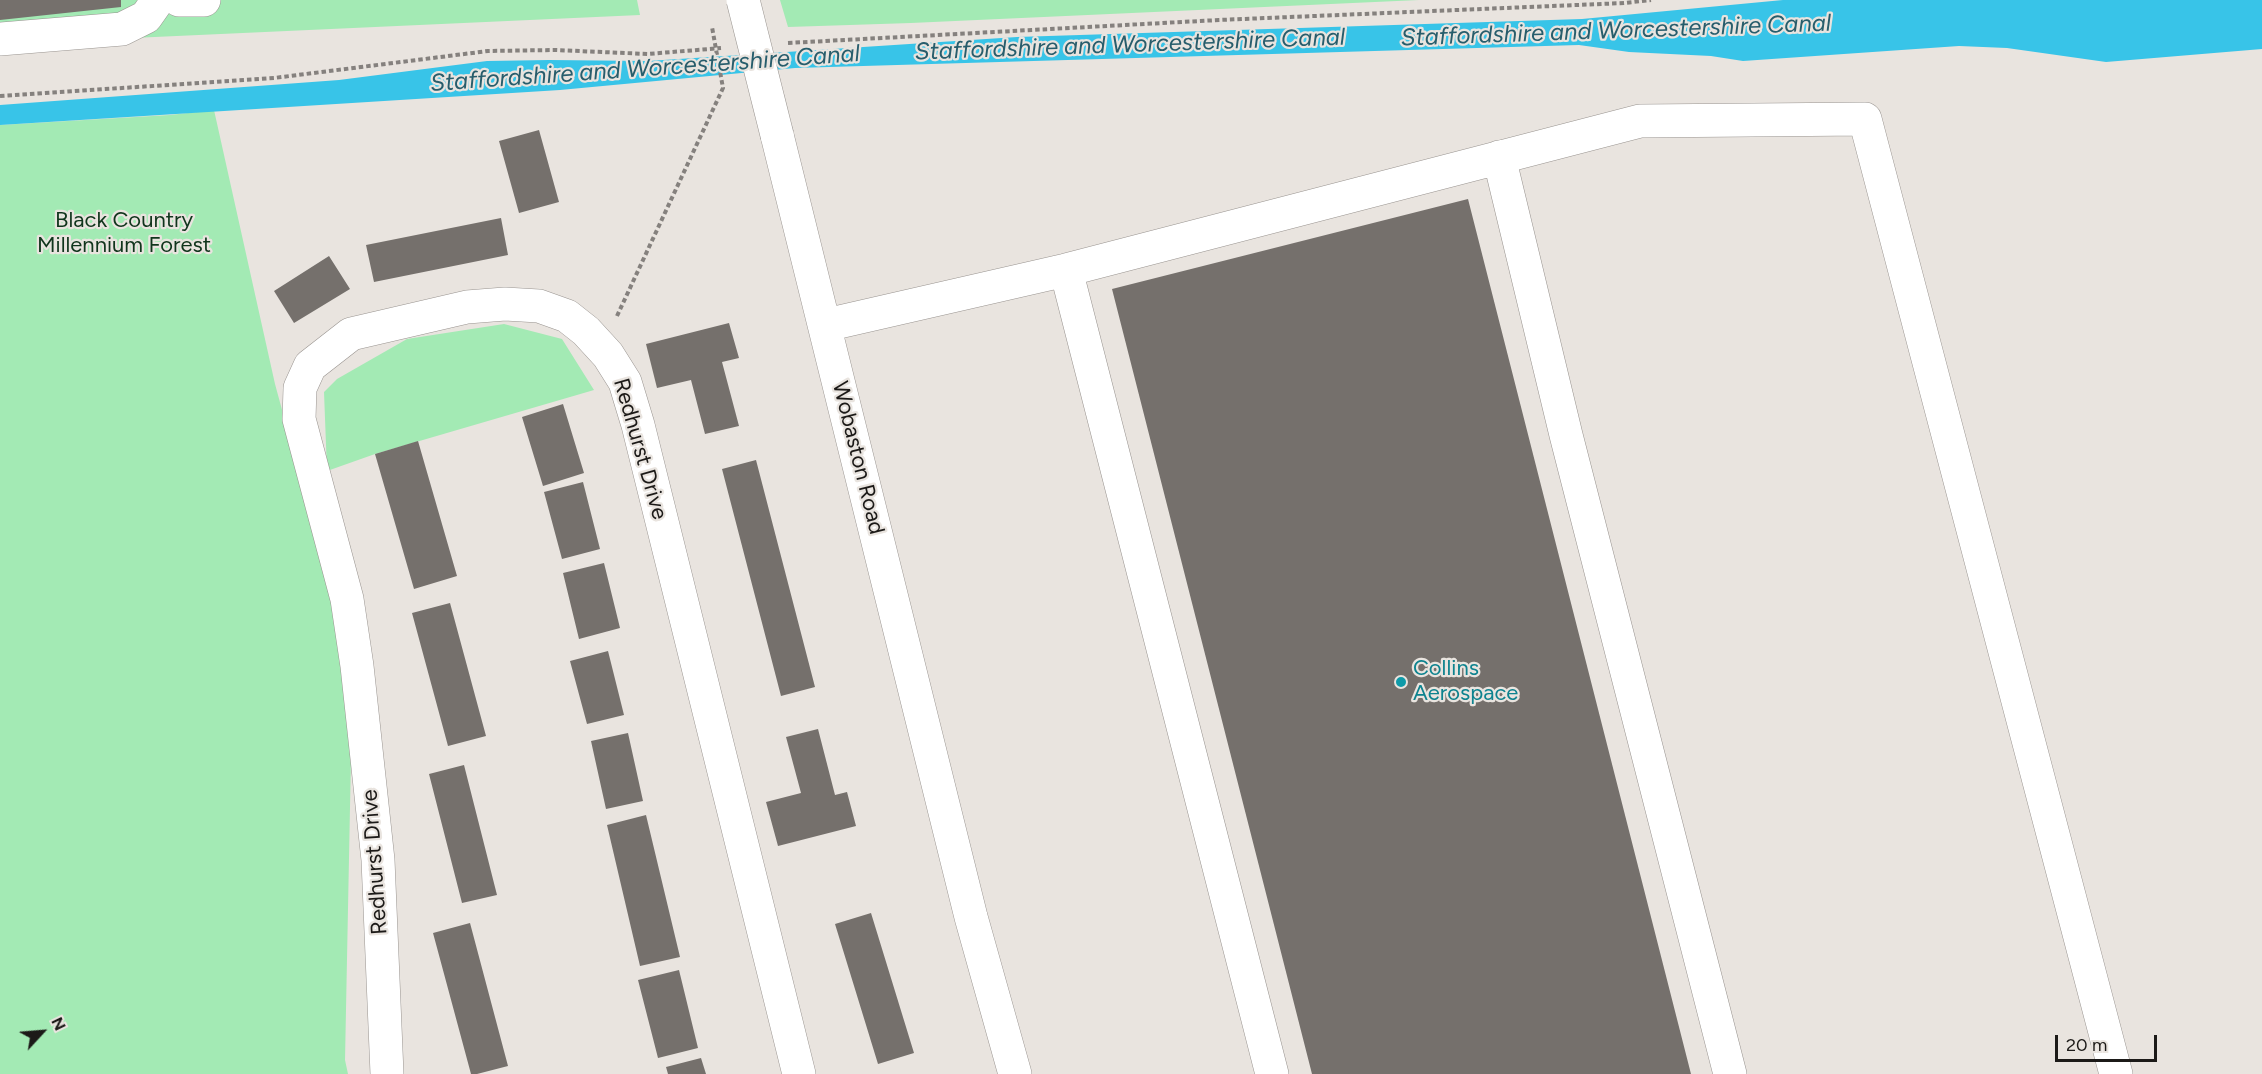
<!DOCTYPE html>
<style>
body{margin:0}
#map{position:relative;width:2262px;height:1074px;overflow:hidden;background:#e9e4df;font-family:Figtree,sans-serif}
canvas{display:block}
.north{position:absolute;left:12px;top:1002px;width:60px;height:60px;-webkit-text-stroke:4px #e9e4df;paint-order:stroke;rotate:64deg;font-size:16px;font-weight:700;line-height:24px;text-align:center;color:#1c1a18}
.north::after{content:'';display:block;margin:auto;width:21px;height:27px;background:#1c1a18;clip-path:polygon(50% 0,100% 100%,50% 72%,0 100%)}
.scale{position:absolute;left:2055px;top:1035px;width:102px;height:27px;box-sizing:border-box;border:3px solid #1c1a18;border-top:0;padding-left:8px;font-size:18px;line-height:21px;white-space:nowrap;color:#1c1a18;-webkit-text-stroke:4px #e9e4df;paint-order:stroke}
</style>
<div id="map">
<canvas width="2262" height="1074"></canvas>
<div class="north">N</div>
<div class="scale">20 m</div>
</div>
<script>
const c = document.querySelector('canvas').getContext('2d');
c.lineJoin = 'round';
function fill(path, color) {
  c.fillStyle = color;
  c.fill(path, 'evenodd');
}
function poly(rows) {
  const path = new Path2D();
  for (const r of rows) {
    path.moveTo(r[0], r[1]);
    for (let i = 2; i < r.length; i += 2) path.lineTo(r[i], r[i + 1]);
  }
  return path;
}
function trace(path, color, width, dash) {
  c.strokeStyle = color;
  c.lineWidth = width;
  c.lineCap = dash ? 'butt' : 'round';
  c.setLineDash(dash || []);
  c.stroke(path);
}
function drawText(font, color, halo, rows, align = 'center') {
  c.font = font + ' Figtree,sans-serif';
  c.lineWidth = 4.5;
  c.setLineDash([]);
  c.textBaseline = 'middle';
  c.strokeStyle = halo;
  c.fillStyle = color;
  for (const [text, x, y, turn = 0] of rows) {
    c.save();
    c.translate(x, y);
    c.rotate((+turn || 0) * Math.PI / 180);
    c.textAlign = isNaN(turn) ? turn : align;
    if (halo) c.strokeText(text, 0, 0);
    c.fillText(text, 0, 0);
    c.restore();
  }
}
fill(poly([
 [0,0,637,0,640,15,0,44],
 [780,0,1419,0,911,23,788,27],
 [214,110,275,384,334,601,351,757,345,1060,348,1074,0,1074,0,125,170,115],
 [504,324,562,339,594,390,375,454,327,471,324,392,337,379,407,339]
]), '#a3eab4');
fill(poly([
 [1783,0,2262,0,2262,49,2106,62,2007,48,1959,46,1743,61,1711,56,1629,52,1579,45,795,68,560,90,0,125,0,105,339,80,487,61,549,60,648,61,1017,37,1582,19]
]), '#38c4e8');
fill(poly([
 [0,0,121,0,121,7,0,20],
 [539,130,559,202,519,213,499,141],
 [1468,199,1691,1074,1312,1074,1112,289],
 [501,218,508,255,374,282,366,245],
 [329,256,350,289,294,323,274,291],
 [729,323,739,358,722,362,739,426,705,434,691,380,657,388,646,344],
 [563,404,584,473,543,486,522,417],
 [418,441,457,576,414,589,375,454],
 [756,460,815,687,781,696,722,469],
 [583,482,600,549,562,559,544,492],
 [604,563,620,628,579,639,563,573],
 [450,603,486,736,448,746,412,613],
 [608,651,624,715,587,724,570,661],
 [818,729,835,795,847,792,856,826,778,846,766,802,801,793,786,737],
 [628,733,643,801,606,809,591,741],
 [464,765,497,895,462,903,429,774],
 [646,815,680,957,640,966,607,825],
 [871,913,914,1053,878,1064,835,924],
 [470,923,508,1066,477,1074,471,1074,433,933],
 [679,970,698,1048,658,1058,638,980],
 [701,1058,706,1074,668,1074,666,1067]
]), '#75706c');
const minor = poly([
 [179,0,204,0],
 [0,39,122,29,146,17,158,0],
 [777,135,971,917,1015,1074],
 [1499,157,1566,435,1730,1074],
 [826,325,1066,270],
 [387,1074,378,860,357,666,347,599,299,419,300,388,310,366,351,334,467,307,505,304,539,306,567,316,586,331,608,355,625,382,638,425,799,1074],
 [1272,1074,1066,270,1640,121,1865,119,2116,1074]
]);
trace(minor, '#999490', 34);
trace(poly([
 [788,43,1219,20,1624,3,1651,0],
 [0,96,274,78,488,51,555,50,648,54,721,48],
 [617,316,723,88,712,27]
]), '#85817e', 4, [4.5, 3]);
trace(minor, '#fff', 33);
const minorBridge = poly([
 [743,0,777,135]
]);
trace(minorBridge, '#999490', 34, []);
trace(minorBridge, '#fff', 33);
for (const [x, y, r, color] of [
 [1401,682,6,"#0f9aa8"]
]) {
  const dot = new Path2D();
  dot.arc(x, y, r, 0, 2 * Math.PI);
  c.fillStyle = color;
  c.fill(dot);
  trace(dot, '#e9e4df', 2);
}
drawText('22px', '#10351c', '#e9e4df', [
 ["Black Country",124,221],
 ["Millennium Forest",124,246]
]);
drawText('22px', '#1c1a18', '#e9e4df', [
 ["Redhurst Drive",640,449,74],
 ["Wobaston Road",858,458,76],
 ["Redhurst Drive",375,862,-94]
]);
drawText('22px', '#0d838f', '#e9e4df', [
 ["Collins",1413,669],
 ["Aerospace",1413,694]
], 'left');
drawText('italic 24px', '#275d6c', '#e9e4df', [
 ["Staffordshire and Worcestershire Canal",1616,31,-2],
 ["Staffordshire and Worcestershire Canal",1130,45,-2],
 ["Staffordshire and Worcestershire Canal",645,69,-4]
]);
</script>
